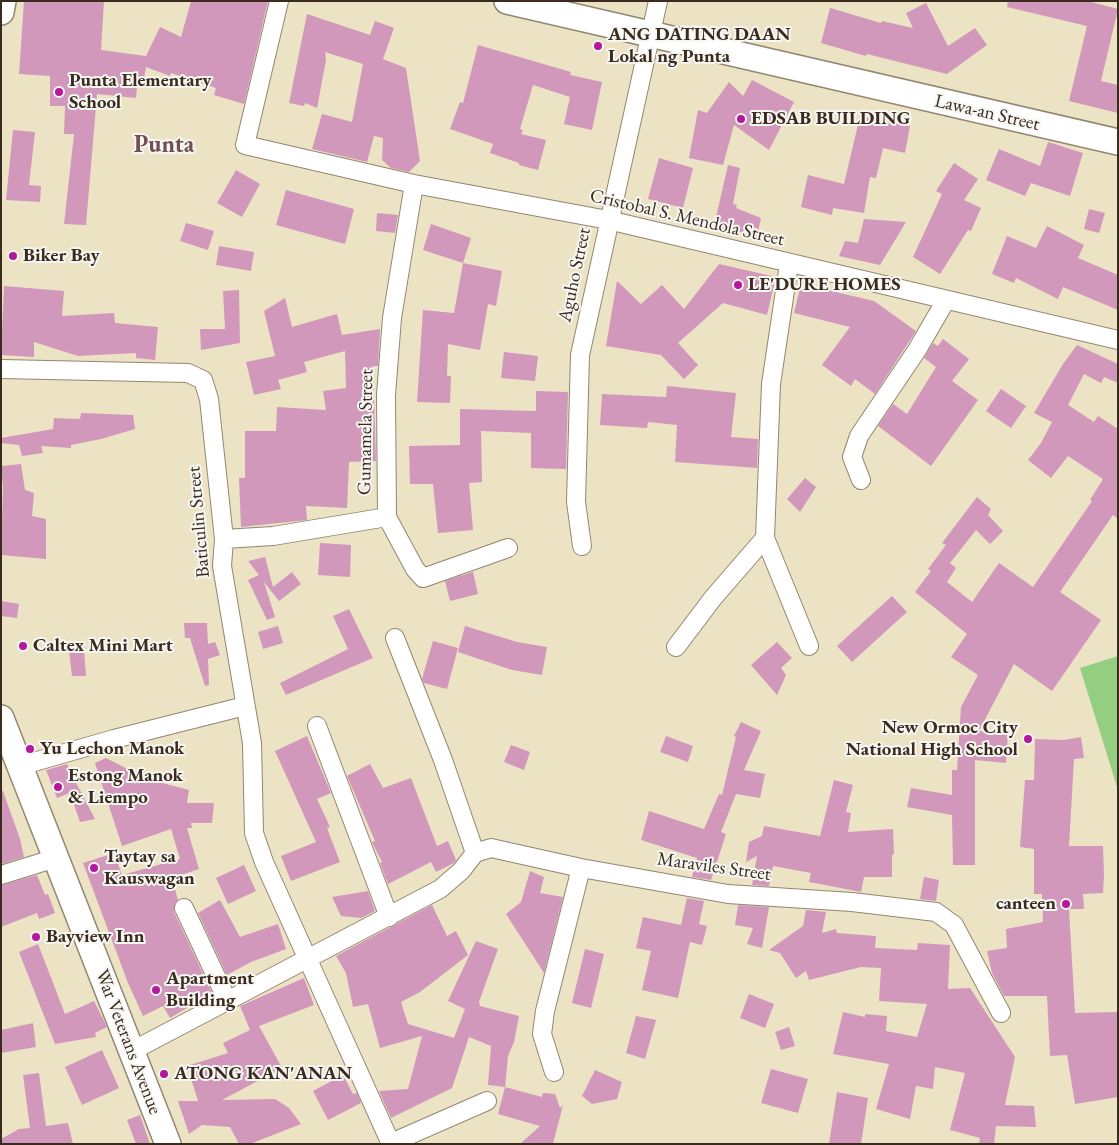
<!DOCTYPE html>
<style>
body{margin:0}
#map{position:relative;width:1119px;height:1145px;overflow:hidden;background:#ebe3c4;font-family:"EB Garamond",serif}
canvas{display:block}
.frame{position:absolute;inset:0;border:2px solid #3b2a1e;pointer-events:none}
</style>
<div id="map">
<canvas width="1119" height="1145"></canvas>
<div class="frame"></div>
</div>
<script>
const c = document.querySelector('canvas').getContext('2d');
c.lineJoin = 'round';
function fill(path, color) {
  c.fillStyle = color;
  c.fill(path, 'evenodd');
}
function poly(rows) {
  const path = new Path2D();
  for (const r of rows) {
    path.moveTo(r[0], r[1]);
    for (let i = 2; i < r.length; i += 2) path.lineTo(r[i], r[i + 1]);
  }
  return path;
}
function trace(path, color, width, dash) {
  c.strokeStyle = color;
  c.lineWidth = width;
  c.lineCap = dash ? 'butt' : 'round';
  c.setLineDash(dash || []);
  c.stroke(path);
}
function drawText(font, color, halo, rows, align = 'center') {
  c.font = font + ' "EB Garamond",serif';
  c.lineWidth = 4;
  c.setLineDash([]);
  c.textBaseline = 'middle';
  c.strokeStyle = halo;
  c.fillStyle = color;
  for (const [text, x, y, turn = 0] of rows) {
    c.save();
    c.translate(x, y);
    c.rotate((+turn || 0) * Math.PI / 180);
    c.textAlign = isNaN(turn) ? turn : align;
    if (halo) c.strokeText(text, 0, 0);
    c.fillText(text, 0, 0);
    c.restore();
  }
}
fill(poly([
 [1118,656,1118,790,1080,668]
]), '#94ce81');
fill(poly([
 [24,1,104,1,101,50,146,56,160,27,181,37,191,1,268,1,244,104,214,95,216,88,171,73,170,76,146,67,144,78,138,78,136,98,97,94,86,225,64,224,74,134,64,134,65,106,50,106,50,76,19,74],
 [1008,1,1087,1,1118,9,1101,81,1118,85,1118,113,1069,101,1087,26,1007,7],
 [926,3,948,46,975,28,987,45,947,74,867,54,866,56,821,43,830,8,881,23,882,21,913,28,906,13],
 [307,14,370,35,375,21,394,28,383,59,406,68,420,161,409,172,391,168,382,160,383,138,374,136,367,162,312,149,322,114,352,122,363,64,325,52,326,60,317,108,305,103,304,106,289,103],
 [478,45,571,72,570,75,602,82,592,130,564,124,570,97,533,85,520,129,523,130,521,134,546,140,538,170,519,165,519,163,490,153,493,144,450,129,460,102,463,103],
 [752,80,794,102,769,150,734,125,723,165,689,158,698,110,707,113,729,82,743,96],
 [860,116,910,126,905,153,883,148,876,178,870,177,864,213,833,208,832,215,801,207,808,175,844,184],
 [13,130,35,132,29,185,41,186,40,202,6,200],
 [1048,142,1083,153,1070,196,1031,183,1025,196,986,180,999,149,1040,166],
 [659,158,693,168,683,208,648,199],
 [954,163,978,179,964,200,981,208,971,231,968,230,940,274,913,257,942,194,936,191],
 [728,165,740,168,733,204,737,205,736,208,761,218,757,236,714,226],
 [236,170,260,184,242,217,217,203],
 [286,190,354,209,345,244,276,225],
 [1089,209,1105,213,1099,233,1084,229],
 [377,213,398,215,395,233,376,231],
 [864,219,906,222,880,265,839,256,845,241,858,243],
 [186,223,214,231,208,250,180,241],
 [431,224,471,238,463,263,423,250],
 [1047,226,1084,245,1078,258,1118,275,1118,310,1063,287,1058,299,1016,278,1014,283,992,274,1007,236,1036,248],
 [219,246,254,252,251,271,216,265],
 [463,263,502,271,496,306,488,304,480,350,448,344,447,376,451,376,450,403,417,402,423,310,454,313],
 [719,264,776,277,767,315,723,303,678,343,698,365,684,379,661,355,606,346,617,281,641,304,662,285,684,309],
 [801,284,874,301,916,331,875,394,855,379,851,386,822,365,850,327,794,313],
 [4,286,64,291,62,316,114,313,115,323,158,327,155,360,136,358,136,353,78,356,34,342,34,357,1,355],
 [239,290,240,343,201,350,200,329,225,329,223,291],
 [285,298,292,327,337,314,342,335,380,329,378,366,373,366,376,461,349,462,347,508,306,506,307,520,241,527,239,478,245,478,245,431,276,431,277,407,326,410,323,391,346,388,345,351,304,362,307,372,278,380,281,389,254,395,246,362,275,356,264,311],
 [943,339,969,359,952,381,978,400,931,466,878,426,893,404,907,414,936,367,924,358,933,343,938,346],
 [1077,345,1118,364,1118,383,1104,377,1101,383,1084,374,1068,405,1094,422,1098,416,1118,429,1118,519,1113,515,1060,592,1101,620,1052,691,1014,664,979,731,1008,733,1006,763,975,760,975,865,953,865,952,815,907,807,911,788,952,795,952,770,957,770,961,707,978,675,951,657,967,634,915,592,931,571,928,569,946,545,942,543,977,497,991,509,988,515,1003,531,990,544,976,530,950,563,956,568,947,582,972,602,999,563,1033,587,1092,501,1090,500,1103,479,1068,456,1051,478,1028,460,1041,443,1052,422,1034,413,1063,364],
 [504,352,538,356,535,381,501,378],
 [667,386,736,393,731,437,758,439,757,468,675,462,677,425,648,422,647,428,600,425,602,394,666,397],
 [1001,389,1026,406,1011,428,986,411],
 [536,391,568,392,566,469,531,468,531,433,481,431,482,482,469,483,473,530,438,533,433,484,410,484,409,446,460,445,460,409,536,411],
 [81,413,133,415,135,429,101,439,71,445,71,448,41,446,43,453,22,456,19,445,1,443,1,438,53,429,54,418,80,419],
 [21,464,25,490,34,493,32,516,46,519,46,559,1,555,3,487,1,466],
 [805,478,816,487,800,512,787,499],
 [320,543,351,545,350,577,318,575],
 [265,557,273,587,292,572,301,584,279,601,264,582,275,617,267,620,248,580,259,575,248,561],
 [473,572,478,594,450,601,445,581],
 [892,596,907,612,852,662,837,646],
 [1,601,19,604,17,618,1,616],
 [349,609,373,658,286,695,280,683,348,649,333,616],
 [184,623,207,623,208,644,215,642,220,655,208,659,209,685,205,686,190,638,185,638],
 [278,626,283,643,263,649,258,632],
 [465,626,517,642,547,647,542,675,512,670,458,652],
 [433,641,458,648,447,689,424,683,422,679],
 [777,642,792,658,781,668,786,675,777,695,751,665],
 [84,650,86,676,72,676,69,651],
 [741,722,761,731,744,770,765,774,760,798,736,794,721,832,726,834,711,880,692,877,697,858,641,840,649,811,704,829,719,794,722,795,736,737,734,736],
 [307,736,331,793,317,799,330,827,327,828,340,862,291,881,281,856,316,842,275,751],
 [666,736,693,746,688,762,660,752],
 [1081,737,1084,758,1074,759,1069,846,1103,846,1104,876,1103,893,1083,894,1084,909,1069,909,1075,1013,1118,1012,1118,1097,1075,1104,1067,1055,1050,1056,1047,996,1004,996,992,973,987,951,1007,948,1006,929,1043,922,1042,894,1034,894,1034,849,1020,847,1025,780,1034,780,1035,739,1064,740],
 [511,745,530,752,524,770,504,762],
 [106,758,147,779,189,790,187,803,214,803,212,823,191,823,192,828,187,828,199,869,172,878,178,900,174,907,174,912,212,993,170,1018,163,1006,143,1016,128,983,83,863,114,853,122,875,180,859,171,829,122,846,95,763],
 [67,764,73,777,95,819,80,822,70,793,57,798,46,770],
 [370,764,383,788,411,778,437,846,448,841,456,860,454,863,436,872,431,862,388,884,380,863,382,862,372,842,375,841,347,776],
 [834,780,853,785,846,812,851,813,848,832,893,829,894,854,892,855,892,877,864,877,861,892,809,882,811,873,773,866,769,886,752,885,757,856,746,862,749,842,762,836,764,826,820,836],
 [1,791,3,791,20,839,24,857,1,864],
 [244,865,256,891,228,904,216,878],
 [530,871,544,877,540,893,563,897,544,973,506,914,521,902],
 [37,875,45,895,48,894,55,913,39,919,37,913,1,927,1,885],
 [924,877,939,880,936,901,920,899],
 [368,891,375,911,361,918,341,916,332,897],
 [687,898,704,901,699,924,707,926,702,945,690,942,678,998,642,990,651,951,636,948,643,917,681,925],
 [220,900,240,937,278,924,286,949,251,962,227,975,198,913],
 [432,905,447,936,456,931,468,955,420,992,401,1002,408,1024,454,1038,465,1009,448,1001,476,941,498,949,479,1002,480,1006,519,1016,514,1042,508,1056,505,1087,488,1085,491,1046,469,1037,452,1088,391,1118,379,1091,408,1089,422,1036,380,1048,368,1004,353,1007,346,973,336,956],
 [738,905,769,907,762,948,747,944,753,928,735,925],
 [806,910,826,912,822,933,836,929,837,933,876,936,875,948,917,950,918,943,950,945,948,989,970,988,1015,1057,1005,1105,1034,1106,1036,1127,996,1126,994,1144,979,1144,980,1138,950,1130,965,1073,935,1067,933,1089,916,1086,910,1119,876,1109,889,1064,833,1054,843,1012,865,1017,865,1014,887,1016,886,1031,917,1037,927,1004,879,1001,881,968,861,967,809,980,806,971,796,978,780,953,769,950,803,926],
 [38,944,65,1014,94,1001,107,1027,95,1033,96,1037,55,1044,19,952],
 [585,949,604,954,591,1008,572,1003],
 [304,978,314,1005,259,1026,282,1068,222,1100,275,1099,289,1108,301,1124,250,1144,239,1144,230,1127,202,1125,189,1134,178,1101,198,1101,187,1066,228,1053,223,1043,250,1030,240,1006],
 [749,994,774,1004,765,1028,740,1018],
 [636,1016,656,1020,645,1059,626,1053],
 [33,1023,36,1047,1,1053,1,1030],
 [789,1027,795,1046,781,1050,775,1032],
 [102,1050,119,1088,82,1105,65,1067],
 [771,1069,808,1079,798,1113,761,1103],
 [595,1070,622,1082,617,1099,592,1104,582,1096],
 [39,1073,46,1126,68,1123,73,1144,1,1144,1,1139,19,1129,30,1128,23,1075],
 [343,1075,353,1094,357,1093,361,1103,328,1120,313,1091],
 [505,1087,542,1097,543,1093,555,1094,560,1108,563,1105,553,1144,520,1144,540,1126,498,1114],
 [837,1092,868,1098,861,1144,829,1144],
 [140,1115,150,1144,136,1144,127,1120]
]), '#d198bc');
const street = poly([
 [279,1,245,145,414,184,608,220,1118,340],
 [1,369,188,373,203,380,209,399,224,539,222,566,252,743,254,833,264,862,391,1144],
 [861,480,852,457,859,436,917,350,946,300],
 [387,517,415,569,423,578,508,548],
 [765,538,809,646],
 [224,539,273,536,387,517,386,395,392,318,414,184],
 [582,546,576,502,580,355,658,1],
 [395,638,443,760,475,853],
 [676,647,713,598,765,538,771,384,789,264],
 [317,726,389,917],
 [20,766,114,739,245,706],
 [1,875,56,858],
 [184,908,228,1002],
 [132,1051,440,889,461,871,475,853,491,848,581,868,728,894,852,902,936,912,954,925,1001,1013],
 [554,1072,542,1034,545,1011,581,868],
 [389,1144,487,1101]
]);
const secondary = poly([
 [507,1,1118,142],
 [1,12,3,1],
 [1,718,168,1144]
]);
trace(street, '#938671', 20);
trace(secondary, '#938671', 28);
trace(street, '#fff', 18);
trace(secondary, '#fff', 25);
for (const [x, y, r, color] of [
 [598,46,5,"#b5179e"],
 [59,92,5,"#b5179e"],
 [741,119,5,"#b5179e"],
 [13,256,5,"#b5179e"],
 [738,285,5,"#b5179e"],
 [23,646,5,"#b5179e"],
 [1028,739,5,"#b5179e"],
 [30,749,5,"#b5179e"],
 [58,787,5,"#b5179e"],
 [94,868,5,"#b5179e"],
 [1066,904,5,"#b5179e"],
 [36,937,5,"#b5179e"],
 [156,990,5,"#b5179e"],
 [164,1074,5,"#b5179e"]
]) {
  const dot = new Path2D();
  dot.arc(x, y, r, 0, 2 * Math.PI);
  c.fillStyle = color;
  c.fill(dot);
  trace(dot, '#f6f6f2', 2);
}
drawText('bold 19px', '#3b2a1e', '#f6f6f2', [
 ["ANG DATING DAAN",608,35],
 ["Lokal ng Punta",608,57],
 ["Punta Elementary",69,81],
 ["School",69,103],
 ["EDSAB BUILDING",751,119],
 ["Biker Bay",23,256],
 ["LE'DURE HOMES",748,285],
 ["Caltex Mini Mart",33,646],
 ["New Ormoc City",1018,728,"right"],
 ["National High School",1018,750,"right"],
 ["Yu Lechon Manok",40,749],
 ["Estong Manok",68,776],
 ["& Liempo",68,798],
 ["Taytay sa",104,857],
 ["Kauswagan",104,879],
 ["canteen",1056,904,"right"],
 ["Bayview Inn",46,937],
 ["Apartment",166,979],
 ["Building",166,1001],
 ["ATONG KAN'ANAN",174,1074]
], 'left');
drawText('19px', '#3b2a1e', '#f6f6f2', [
 ["Lawa-an Street",987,113,13],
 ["Cristobal S. Mendola Street",687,218,13],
 ["Aguho Street",575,275,-78],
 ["Gumamela Street",366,432,-89],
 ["Baticulin Street",199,522,-95],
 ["Maraviles Street",714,867,8],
 ["War Veterans Avenue",128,1042,69]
]);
drawText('bold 24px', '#705055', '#f6f6f2', [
 ["Punta",164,145]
]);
</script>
